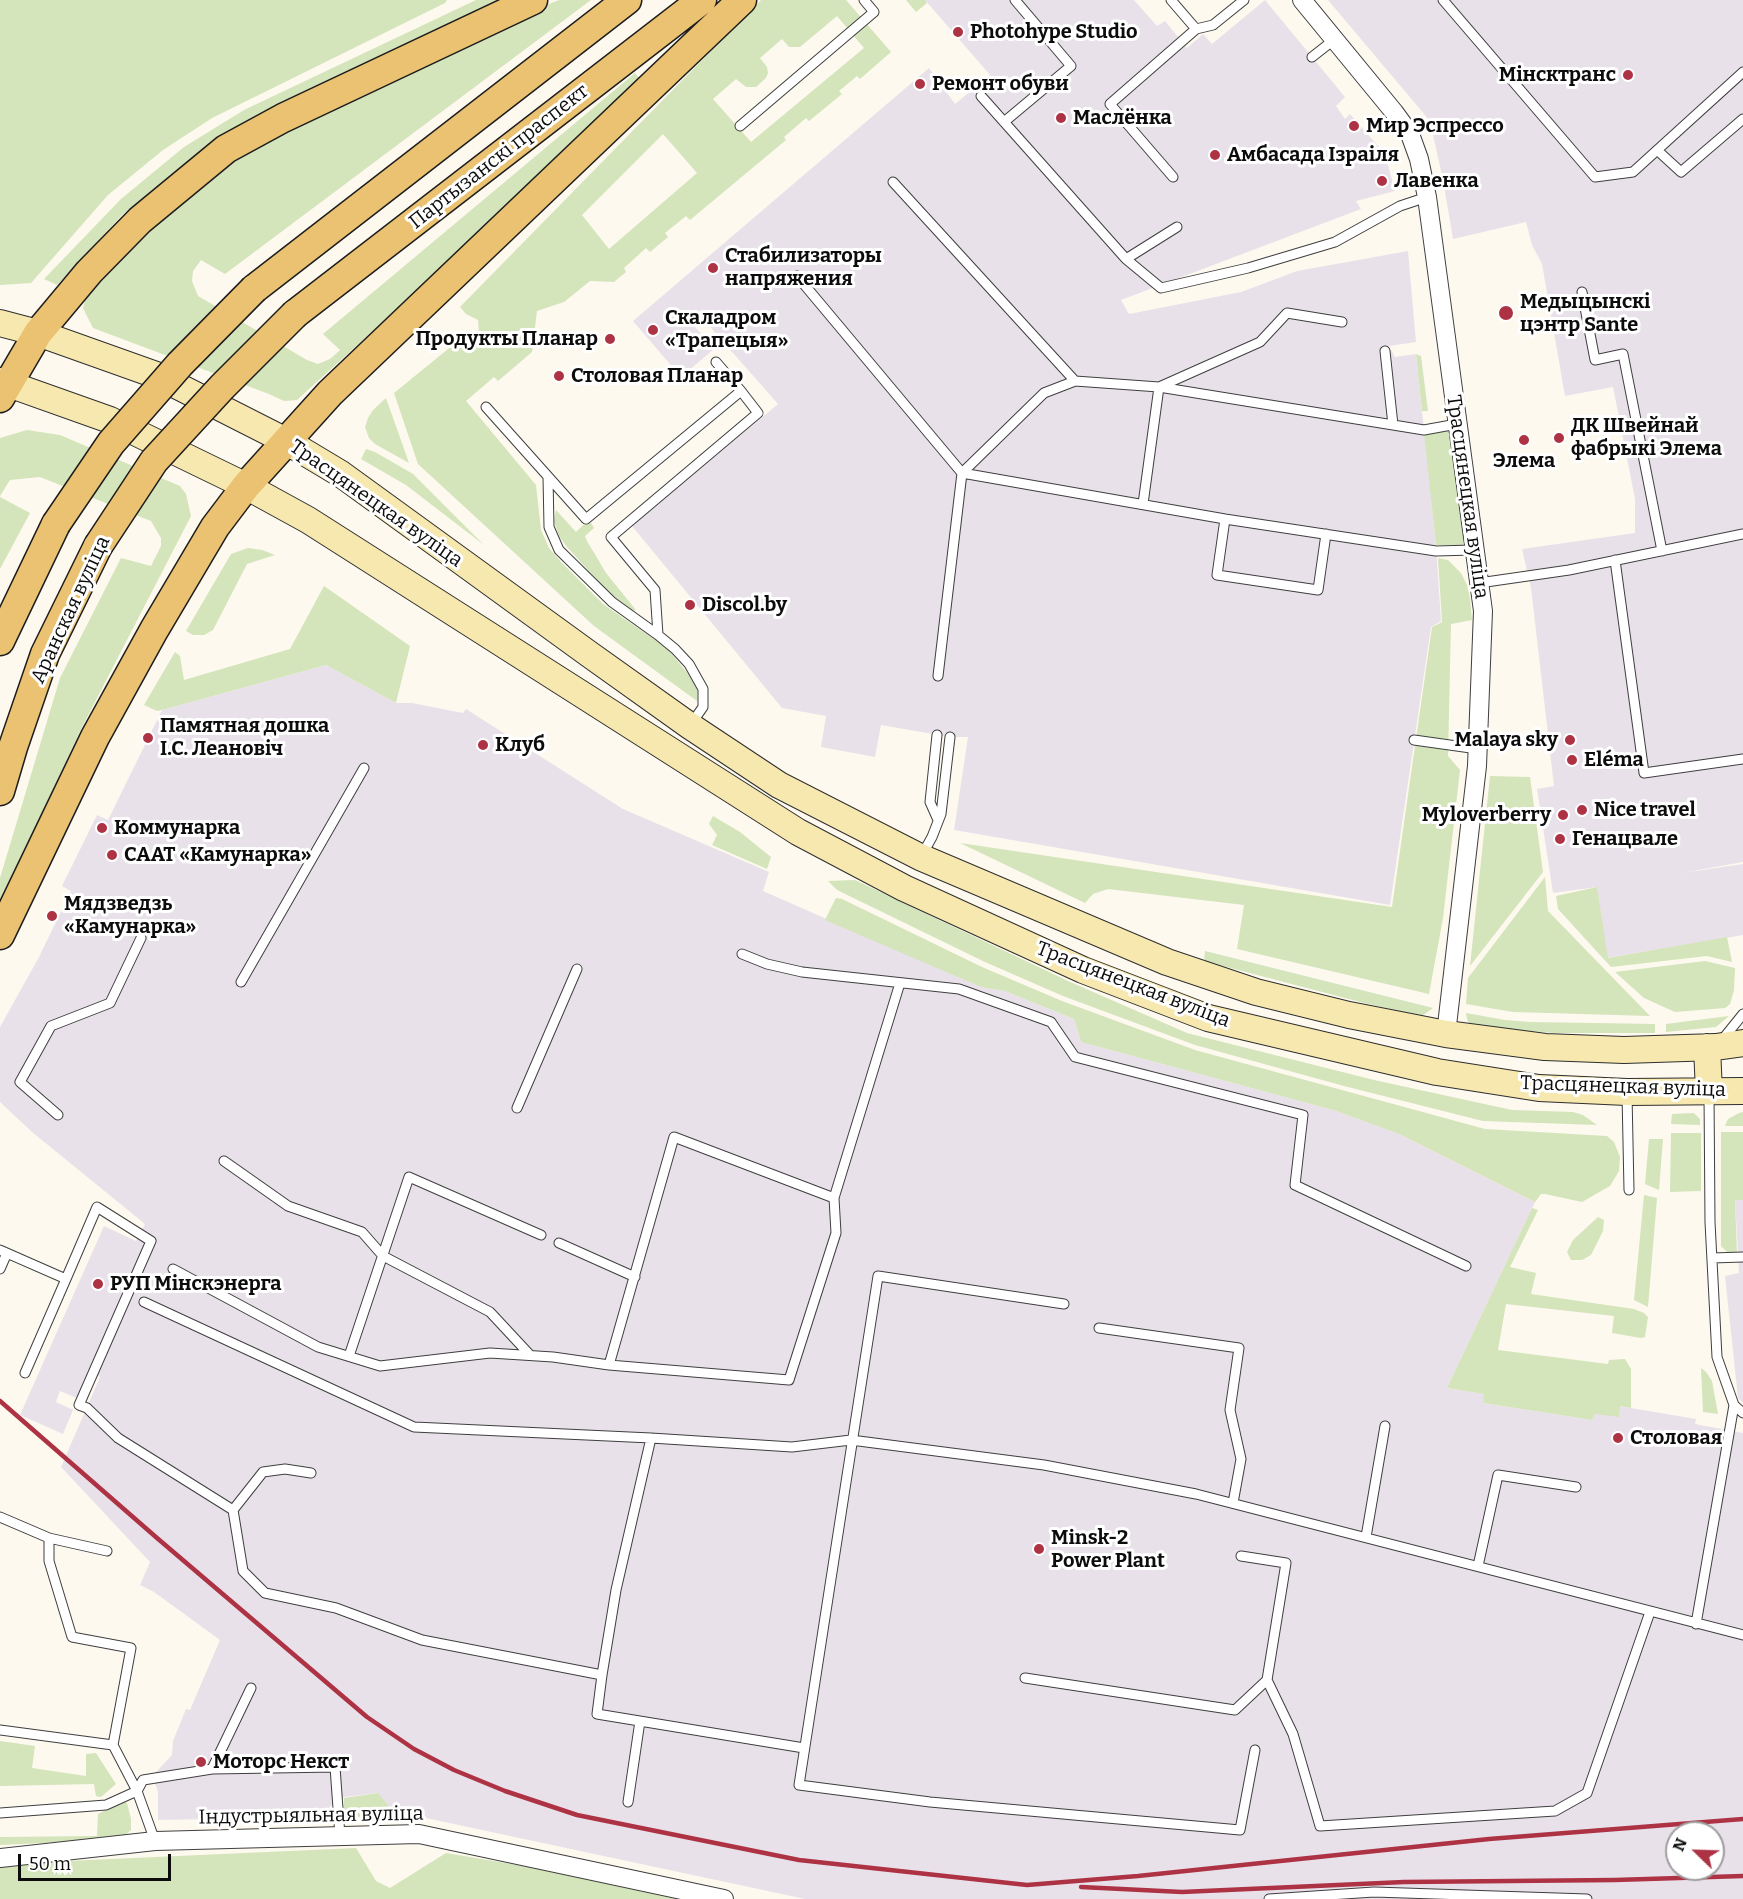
<!DOCTYPE html>
<meta charset="utf-8">
<style>
body{margin:0}
#map{position:relative;width:1743px;height:1899px;overflow:hidden;background:#fdf9ee;font-family:Bitter,serif}
canvas{display:block}
.north{position:absolute;left:1665px;top:1821px;width:60px;height:60px;box-sizing:border-box;background:#fff;border:2px solid #9e9e9e;border-radius:50%;rotate:293deg;font-size:16px;font-weight:700;line-height:24px;text-align:center;color:#0c0c0c}
.north::after{content:'';display:block;margin:auto;width:21px;height:27px;background:#ad3344;clip-path:polygon(50% 0,100% 100%,50% 72%,0 100%)}
.scale{position:absolute;left:18px;top:1854px;width:153px;height:27px;box-sizing:border-box;border:3px solid #0c0c0c;border-top:0;padding-left:8px;font-size:18px;line-height:21px;white-space:nowrap;color:#0c0c0c;-webkit-text-stroke:4px #fff;paint-order:stroke}
</style>
<div id="map">
<canvas width="1743" height="1899"></canvas>
<div class="north">N</div>
<div class="scale">50 m</div>
</div>
<script>
const c = document.querySelector('canvas').getContext('2d');
c.lineJoin = 'round';
function fill(path, color) {
  c.fillStyle = color;
  c.fill(path, 'evenodd');
}
function poly(rows) {
  const path = new Path2D();
  for (const r of rows) {
    path.moveTo(r[0], r[1]);
    for (let i = 2; i < r.length; i += 2) path.lineTo(r[i], r[i + 1]);
  }
  return path;
}
function trace(path, color, width, dash) {
  c.strokeStyle = color;
  c.lineWidth = width;
  c.lineCap = dash ? 'butt' : 'round';
  c.setLineDash(dash || []);
  c.stroke(path);
}
function drawText(font, color, halo, rows, align = 'center') {
  c.font = font + ' Bitter,serif';
  c.lineWidth = 6;
  c.setLineDash([]);
  c.textBaseline = 'middle';
  c.strokeStyle = halo;
  c.fillStyle = color;
  for (const [text, x, y, turn = 0] of rows) {
    c.save();
    c.translate(x, y);
    c.rotate((+turn || 0) * Math.PI / 180);
    c.textAlign = isNaN(turn) ? turn : align;
    if (halo) c.strokeText(text, 0, 0);
    c.fillText(text, 0, 0);
    c.restore();
  }
}
fill(poly([
 [925,0,1134,0,1157,26,1165,21,1187,48,1203,34,1212,44,1265,0,1345,97,1336,106,1345,119,1350,114,1385,154,1395,191,1356,201,1361,209,1121,300,1129,314,1241,292,1297,271,1408,251,1416,342,1389,346,1395,357,1416,354,1436,545,1441,621,1431,627,1390,905,954,830,968,737,950,737,881,725,875,757,821,747,826,716,782,708,632,526,778,404,704,320,695,327,714,349,681,377,633,321,929,68,955,104,990,75],
 [1328,0,1743,0,1743,862,1682,873,1743,864,1743,935,1607,958,1597,887,1553,893,1537,789,1554,786,1531,588,1522,549,1635,533,1635,499,1613,387,1565,396,1542,264,1532,245,1526,222,1453,239,1443,180,1430,121],
 [326,665,396,703,412,703,463,713,466,709,623,809,769,872,763,891,981,987,1005,991,1074,1019,1081,1042,1333,1110,1399,1134,1535,1202,1447,1388,1485,1394,1483,1403,1592,1420,1595,1414,1619,1406,1696,1419,1695,1424,1743,1433,1743,1899,805,1899,393,1811,377,1793,337,1798,322,1817,158,1820,158,1792,152,1773,156,1772,172,1755,173,1741,186,1709,190,1710,220,1640,154,1592,140,1585,150,1562,61,1467,100,1377,89,1372,77,1398,60,1391,56,1402,73,1410,63,1434,20,1415,104,1226,136,1241,145,1224,32,1132,0,1102,0,1027,39,957,71,891,62,886,97,815,108,820,162,710],
 [1677,1833,1713,1833,1713,1869,1677,1869],
 [1735,1200,1743,1200,1743,1403,1738,1398,1725,1276,1739,1273]
]), '#e9e1ea');
fill(poly([
 [0,0,447,0,445,3,212,118,163,150,108,195,31,283,0,285],
 [476,0,500,0,273,111,173,174,122,215,57,285,44,279,121,199,184,147,244,110],
 [559,0,591,0,225,274,201,260,193,271,192,281,198,296,307,360,318,364,330,359,340,350,323,334,635,73,640,79,523,194,297,400,284,401,269,394,93,328,83,308,88,289,156,220,246,150,495,26],
 [761,0,846,0,891,52,860,79,857,76,839,91,842,94,809,121,806,118,784,137,786,140,690,220,686,216,665,233,668,237,650,252,646,248,624,268,626,272,614,282,590,281,564,302,537,311,532,352,498,381,494,377,466,401,536,485,541,530,549,548,561,562,603,604,667,648,698,686,697,701,594,626,418,464,394,393,464,336,479,333,478,320,466,314,460,307],
 [837,16,864,48,751,142,713,99,736,79,746,87,756,87,766,78,768,73,767,67,760,58,782,39,789,47,800,47],
 [663,134,697,173,609,249,582,215],
 [906,0,925,0,927,3,916,12],
 [1416,354,1421,356,1428,411,1422,411],
 [386,398,409,463,375,444,369,438,365,427,368,418,373,410],
 [1453,428,1465,535,1463,545,1436,545,1424,434],
 [27,430,60,435,180,486,186,494,191,516,81,729,0,904,0,878,60,678,121,558,151,566,161,546,161,538,151,521,40,477,10,480,0,496,0,438],
 [366,449,375,452,413,474,484,545,406,485,361,459],
 [0,497,30,513,0,569],
 [556,510,576,532,583,525,591,523,594,528,585,536,587,541,606,573,636,610,629,611,616,601,567,547,559,536,554,521],
 [248,548,262,550,275,555,247,564,213,630,204,635,193,635,186,631,231,554],
 [1438,558,1448,560,1461,573,1467,585,1470,599,1472,620,1451,624,1448,756,1460,770,1443,918,1429,994,1237,949,1244,905,1108,889,1093,894,1085,903,960,843,1392,907,1432,627,1442,622],
 [324,586,410,646,396,703,326,665,162,710,157,711,144,705,175,652,180,656,184,680,290,649],
 [1490,776,1530,777,1543,872,1470,966],
 [713,816,740,832,771,857,767,869,712,845,717,835,709,824],
 [1545,877,1548,911,1650,1016,1513,1012,1466,1004,1468,978],
 [855,880,1068,981,1187,1033,1374,1080,1512,1110,1573,1112,1583,1115,1597,1125,1483,1121,1344,1086,1195,1045,1063,996,985,962,837,890,828,881],
 [1597,887,1608,958,1727,937,1732,962,1707,956,1611,967,1558,909,1556,896],
 [836,898,842,899,982,967,1062,1001,1195,1050,1485,1129,1607,1136,1614,1142,1620,1157,1619,1171,1610,1186,1582,1202,1545,1194,1541,1194,1535,1202,1399,1134,1333,1110,1081,1042,1074,1019,1005,991,981,987,825,920],
 [1205,951,1433,1008,1422,1016,1364,1003,1204,961],
 [1705,961,1735,968,1734,990,1730,1004,1725,1008,1675,1012,1644,998,1615,972],
 [1466,1013,1505,1020,1530,1022,1655,1024,1655,1033,1554,1033,1480,1027,1470,1026,1467,1019],
 [1729,1016,1716,1027,1666,1032,1666,1024],
 [1743,1112,1743,1126,1725,1126,1728,1119,1739,1113],
 [1694,1113,1700,1119,1700,1125,1671,1124,1672,1114],
 [1721,1132,1743,1132,1743,1200,1735,1200,1737,1254,1730,1255,1721,1246],
 [1671,1133,1701,1133,1701,1191,1670,1192],
 [1649,1139,1663,1139,1659,1190,1645,1184],
 [1644,1195,1657,1198,1648,1307,1634,1300],
 [1532,1208,1538,1210,1510,1267,1536,1273,1531,1294,1634,1309,1644,1313,1648,1317,1645,1337,1641,1338,1612,1333,1614,1316,1506,1304,1498,1350,1608,1364,1609,1360,1625,1359,1631,1369,1631,1408,1620,1406,1619,1417,1595,1414,1592,1420,1483,1403,1484,1394,1447,1388],
 [1598,1217,1604,1220,1603,1231,1591,1255,1582,1260,1571,1260,1567,1252,1573,1240],
 [1701,1368,1706,1372,1712,1381,1718,1414,1703,1412],
 [0,1741,35,1746,32,1768,86,1776,86,1754,96,1753,116,1784,101,1797,96,1796,94,1784,0,1786],
 [378,1793,393,1811,387,1816,349,1817,344,1813,344,1798],
 [123,1801,127,1803,131,1819,131,1830,123,1837,67,1842,0,1845,0,1837,97,1836,98,1814],
 [356,1848,376,1881,390,1888,446,1853,589,1877,684,1899,0,1899,0,1864]
]), '#d4e4bb');
const lane = poly([
 [1171,0,1196,29],
 [1443,0,1595,177,1633,172,1743,72],
 [1312,57,1335,39],
 [981,96,1126,259,1177,227],
 [1004,122,1071,66,1015,0],
 [740,126,874,12,864,0],
 [1657,150,1681,172,1743,119],
 [1173,177,1110,104,1196,29,1213,25,1244,0],
 [893,182,1075,381,1159,387,1143,504],
 [1126,259,1161,288,1248,268,1335,242,1400,206,1427,197],
 [797,276,962,473,1225,519,1436,551,1473,550],
 [1582,292,1595,360,1623,354,1662,551],
 [1385,351,1393,425],
 [716,362,741,391],
 [1159,387,1424,430,1457,424],
 [1159,387,1260,342,1287,313,1342,322],
 [486,407,586,519,741,391,758,413,611,537,655,590,658,635],
 [548,477,549,527,559,550,612,602,658,635,675,649,689,664,703,689,703,707,691,724],
 [1225,519,1217,575,1318,590,1326,534],
 [1615,560,1644,773,1743,759],
 [1479,583,1569,570,1743,534],
 [938,676,962,473,1044,393,1075,381],
 [937,735,930,802,938,820],
 [1414,740,1478,749],
 [922,855,932,837,941,814,950,737],
 [742,954,767,964,802,972,959,989,1051,1022,1075,1057,1303,1115,1295,1185,1466,1266],
 [241,982,364,768],
 [1722,1040,1743,1014],
 [1627,1094,1629,1190],
 [517,1108,577,969],
 [58,1115,20,1082,51,1026,110,1003,141,938],
 [224,1161,288,1206,362,1232,383,1256,490,1312,530,1355],
 [559,1243,635,1277],
 [0,1250,66,1279,25,1373],
 [1712,1258,1743,1257],
 [0,1269,7,1253],
 [173,1269,318,1347,380,1366,490,1353,553,1357,609,1365,674,1137,834,1198,900,983],
 [66,1279,97,1207,151,1241,79,1405,87,1408,118,1438,233,1510],
 [144,1302,414,1427,651,1438,792,1447,851,1440,1044,1465,1196,1494,1743,1635],
 [1064,1304,878,1276,799,1785,930,1802,1240,1830,1255,1750],
 [1099,1328,1239,1348,1230,1410,1241,1459,1233,1503],
 [349,1356,409,1177,541,1235],
 [609,1365,789,1380,836,1233,834,1198],
 [1734,1405,1743,1413],
 [311,1473,285,1469,263,1472,233,1510,243,1571,265,1593,336,1608,422,1640,602,1675,616,1590,651,1438],
 [0,1517,49,1538,107,1551],
 [1366,1537,1385,1426],
 [49,1538,49,1561,72,1637,131,1648,113,1745],
 [1241,1556,1286,1563,1267,1680,1293,1734,1320,1826,1555,1811,1587,1793,1650,1612],
 [1478,1566,1498,1475,1576,1487],
 [1696,1624,1734,1405,1717,1357,1710,1222,1709,1094],
 [602,1675,597,1714,804,1748],
 [1025,1678,1235,1710,1267,1680],
 [0,1730,113,1745,137,1791,155,1841],
 [212,1769,251,1688],
 [628,1802,640,1721],
 [0,1813,106,1805,137,1791,143,1780,212,1769,335,1767,340,1836],
 [1269,1899,1374,1892,1587,1899]
]);
const street = poly([
 [1302,0,1394,112,1410,134,1419,159,1427,197,1483,611,1477,766,1446,1034],
 [0,1858,155,1841,419,1834,724,1899]
]);
const secondary = poly([
 [0,323,38,333,156,375,286,441,341,474,589,654,690,726,779,785,920,857,1167,962,1256,992,1349,1015,1446,1034,1545,1047,1624,1050,1716,1047,1743,1043],
 [0,381,110,420,246,486,308,520,798,832,904,888,1083,970,1208,1018,1437,1072,1539,1088,1627,1092,1743,1091],
 [1707,1047,1709,1092]
]);
const primary = poly([
 [254,289,627,0],
 [295,314,702,0],
 [0,398,38,333,89,272,140,220,226,149,283,118,533,0],
 [0,641,56,524],
 [0,791,13,747,45,654,98,546],
 [0,935,95,737,154,630,215,527,246,486,330,393,742,0]
]);
trace(lane, '#3f3f3f', 11);
trace(street, '#3f3f3f', 20);
trace(secondary, '#2e2e2e', 28);
trace(primary, '#1d1d1d', 31);
trace(lane, '#fff', 9);
trace(street, '#fff', 18);
trace(secondary, '#f6e8af', 26);
trace(primary, '#eac271', 28);
trace(poly([
 [0,1401,157,1538,367,1717,414,1749,454,1770,505,1791,577,1815,799,1860,1027,1885,1138,1876,1489,1839,1743,1819],
 [1081,1887,1182,1892,1404,1882,1615,1880,1743,1876]
]), '#ad3344', 4.5);
const primaryBridge = poly([
 [56,524,111,443,180,364,254,289],
 [98,546,154,461,222,387,295,314]
]);
trace(primaryBridge, '#1d1d1d', 31, []);
trace(primaryBridge, '#eac271', 28);
for (const [x, y, r, color] of [
 [958,32,6,"#ad3344"],
 [1628,75,6,"#ad3344"],
 [920,84,6,"#ad3344"],
 [1061,118,6,"#ad3344"],
 [1354,126,6,"#ad3344"],
 [1215,155,6,"#ad3344"],
 [1382,181,6,"#ad3344"],
 [713,268,6,"#ad3344"],
 [1506,313,8,"#ad3344"],
 [653,330,6,"#ad3344"],
 [610,339,6,"#ad3344"],
 [559,376,6,"#ad3344"],
 [1559,438,6,"#ad3344"],
 [1524,440,6,"#ad3344"],
 [690,605,6,"#ad3344"],
 [148,738,6,"#ad3344"],
 [1570,740,6,"#ad3344"],
 [483,745,6,"#ad3344"],
 [1572,760,6,"#ad3344"],
 [1582,810,6,"#ad3344"],
 [1563,815,6,"#ad3344"],
 [102,828,6,"#ad3344"],
 [1560,839,6,"#ad3344"],
 [112,855,6,"#ad3344"],
 [52,916,6,"#ad3344"],
 [98,1284,6,"#ad3344"],
 [1618,1438,6,"#ad3344"],
 [1039,1549,6,"#ad3344"],
 [201,1762,6,"#ad3344"]
]) {
  const dot = new Path2D();
  dot.arc(x, y, r, 0, 2 * Math.PI);
  c.fillStyle = color;
  c.fill(dot);
  trace(dot, '#fff', 2);
}
drawText('bold 20px', '#0c0c0c', '#fff', [
 ["Photohype Studio",970,32],
 ["Мінсктранс",1616,75,"right"],
 ["Ремонт обуви",932,84],
 ["Маслёнка",1073,118],
 ["Мир Эспрессо",1366,126],
 ["Амбасада Ізраіля",1227,155],
 ["Лавенка",1394,181],
 ["Стабилизаторы",725,256],
 ["напряжения",725,279],
 ["Медыцынскі",1520,302],
 ["цэнтр Sante",1520,325],
 ["Скаладром",665,318],
 ["«Трапецыя»",665,341],
 ["Продукты Планар",598,339,"right"],
 ["Столовая Планар",571,376],
 ["ДК Швейнай",1571,426],
 ["фабрыкі Элема",1571,449],
 ["Элема",1524,461,"center"],
 ["Discol.by",702,605],
 ["Памятная дошка",160,726],
 ["І.С. Леановіч",160,749],
 ["Malaya sky",1558,740,"right"],
 ["Клуб",495,745],
 ["Eléma",1584,760],
 ["Nice travel",1594,810],
 ["Myloverberry",1551,815,"right"],
 ["Коммунарка",114,828],
 ["Генацвале",1572,839],
 ["СААТ «Камунарка»",124,855],
 ["Мядзведзь",64,904],
 ["«Камунарка»",64,927],
 ["РУП Мінскэнерга",110,1284],
 ["Столовая",1630,1438],
 ["Minsk-2",1051,1538],
 ["Power Plant",1051,1561],
 ["Моторс Некст",213,1762]
], 'left');
drawText('20px', '#0c0c0c', '#fff', [
 ["Партызанскі праспект",499,157,-38],
 ["Трасцянецкая вуліца",1467,497,82],
 ["Трасцянецкая вуліца",376,504,35],
 ["Аранская вуліца",71,610,-65],
 ["Трасцянецкая вуліца",1133,985,21],
 ["Трасцянецкая вуліца",1623,1087,2],
 ["Індустрыяльная вуліца",311,1816,-1]
]);
</script>
